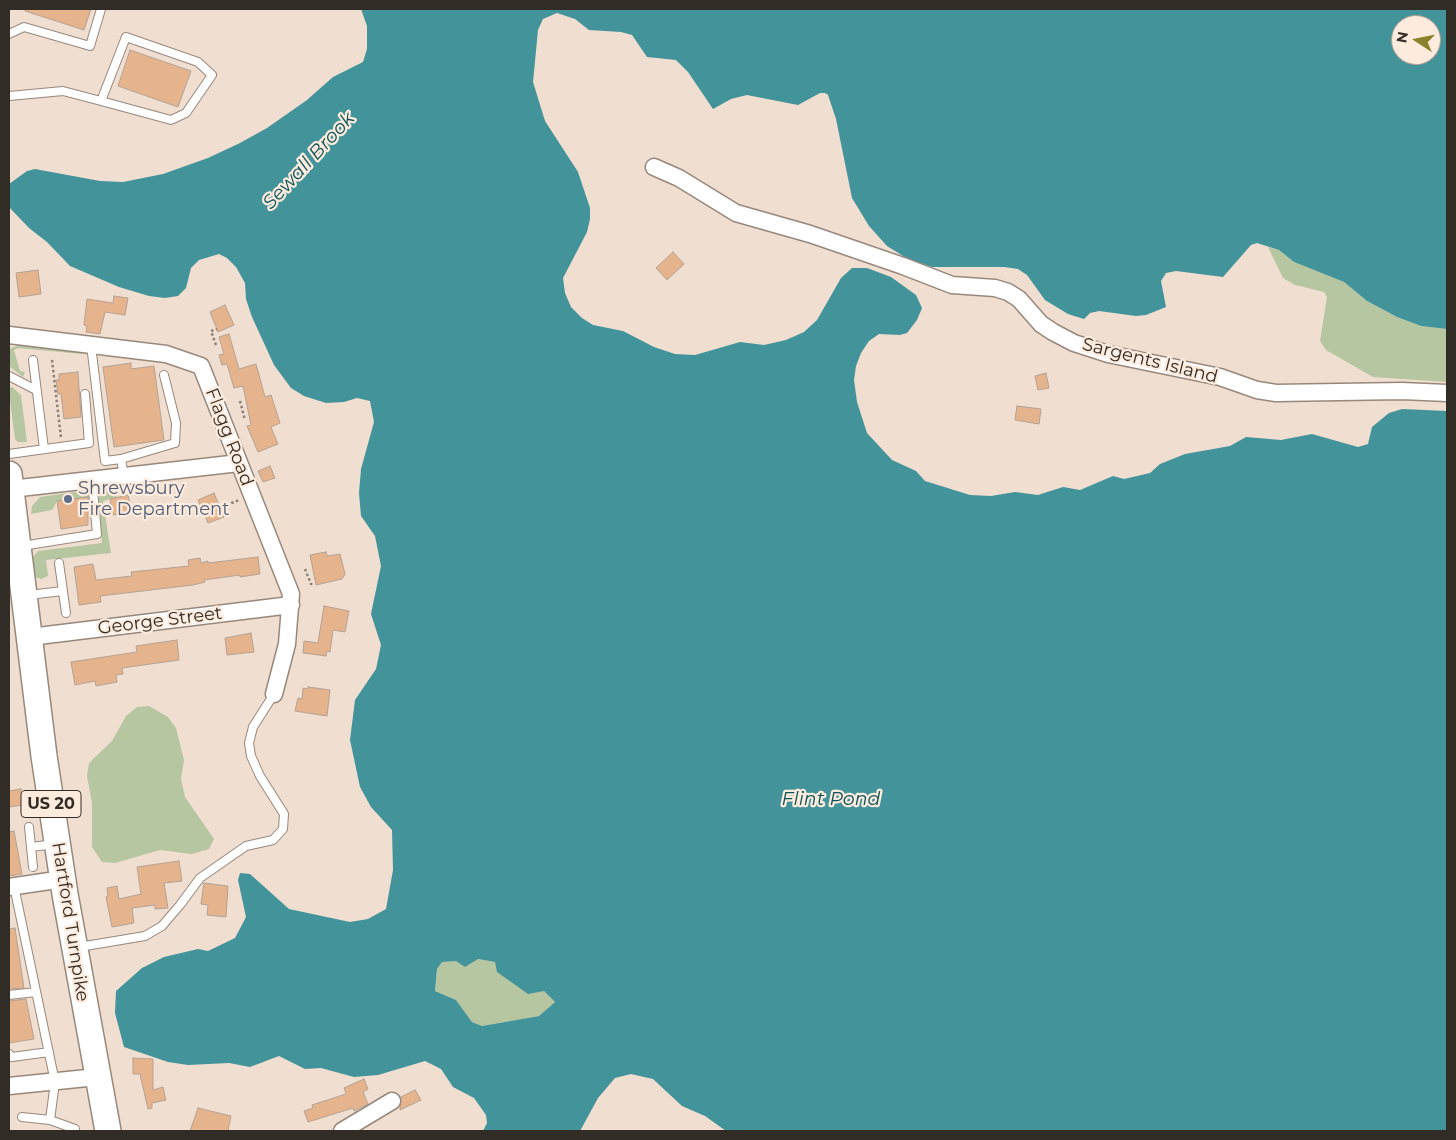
<!DOCTYPE html>
<style>
body{margin:0}
#map{position:relative;width:1456px;height:1140px;overflow:hidden;background:#f0ded0;font-family:Montserrat,sans-serif}
canvas{display:block}
.frame{position:absolute;inset:0;border:10px solid #322c26;pointer-events:none}
.north{position:absolute;left:1391px;top:15px;width:50px;height:50px;box-sizing:border-box;background:#fdebdd;border:1px solid #ac9f94;border-radius:50%;rotate:281deg;font-size:14px;font-weight:700;line-height:20px;text-align:center;color:#322c26}
.north::after{content:'';display:block;margin:auto;width:18px;height:22px;background:#8a822a;clip-path:polygon(50% 0,100% 100%,50% 72%,0 100%)}
</style>
<div id="map">
<canvas width="1456" height="1140"></canvas>
<div class="frame"></div>
<div class="north">N</div>
</div>
<script>
const c = document.querySelector('canvas').getContext('2d');
c.lineJoin = 'round';
function fill(path, color) {
  c.fillStyle = color;
  c.fill(path, 'evenodd');
}
function poly(rows) {
  const path = new Path2D();
  for (const r of rows) {
    path.moveTo(r[0], r[1]);
    for (let i = 2; i < r.length; i += 2) path.lineTo(r[i], r[i + 1]);
  }
  return path;
}
function trace(path, color, width, dash) {
  c.strokeStyle = color;
  c.lineWidth = width;
  c.lineCap = dash ? 'butt' : 'round';
  c.setLineDash(dash || []);
  c.stroke(path);
}
function drawText(font, color, halo, rows, align = 'center') {
  c.font = font + ' Montserrat,sans-serif';
  c.lineWidth = 4.5;
  c.setLineDash([]);
  c.textBaseline = 'middle';
  c.strokeStyle = halo;
  c.fillStyle = color;
  for (const [text, x, y, turn = 0] of rows) {
    c.save();
    c.translate(x, y);
    c.rotate((+turn || 0) * Math.PI / 180);
    c.textAlign = isNaN(turn) ? turn : align;
    if (halo) c.strokeText(text, 0, 0);
    c.fillText(text, 0, 0);
    c.restore();
  }
}
fill(poly([
 [1268,247,1279,250,1294,262,1344,282,1367,301,1397,317,1421,326,1447,329,1447,382,1373,377,1326,350,1320,341,1327,297,1324,292,1295,285,1283,278],
 [19,345,83,351,82,354,18,348,14,350,20,371,25,372,23,377,9,366,9,349],
 [12,387,21,395,27,442,18,442,15,439,9,393,9,388],
 [117,487,117,497,103,501,111,553,46,560,48,576,41,579,35,577,32,558,38,551,102,543,98,490],
 [82,491,87,492,89,497,57,501,52,510,31,514,32,506,40,497],
 [149,706,168,717,176,728,184,760,181,779,185,797,214,839,209,849,192,854,160,850,115,863,102,862,92,847,92,803,87,776,89,763,112,741,126,716,137,707],
 [478,959,495,962,544,991,555,1002,539,1016,482,1026,472,1022,456,1000,435,991,437,969,442,962]
]), '#b6c6a1');
fill(poly([
 [361,9,1447,9,1447,329,1421,326,1397,317,1367,301,1344,282,1294,262,1279,250,1257,243,1251,245,1223,277,1176,271,1166,273,1161,281,1166,307,1146,315,1136,316,1099,311,1090,313,1084,319,1068,314,1045,300,1027,275,1018,269,1004,267,932,267,908,259,887,246,869,226,852,198,836,119,828,95,825,93,820,93,798,105,747,95,731,99,713,109,688,72,676,60,647,57,632,35,621,32,589,30,575,19,557,13,543,19,538,30,533,82,545,121,578,172,590,208,590,219,587,232,563,278,565,293,571,307,582,318,593,325,623,331,654,347,675,354,695,355,740,342,764,345,786,340,804,332,817,320,841,278,852,268,867,268,891,277,916,295,922,308,917,320,907,333,900,335,879,334,869,341,861,353,856,366,854,380,857,402,867,433,892,460,916,471,925,481,970,495,991,496,1015,492,1038,495,1063,487,1080,490,1113,476,1124,479,1150,473,1160,464,1185,454,1230,446,1246,437,1281,440,1312,434,1358,447,1368,444,1372,427,1389,413,1402,409,1447,411,1447,1131,726,1131,705,1116,682,1106,653,1079,631,1074,615,1078,598,1098,580,1131,483,1131,487,1123,486,1115,474,1098,453,1087,441,1069,425,1061,378,1075,354,1077,321,1068,305,1069,279,1056,250,1067,229,1063,188,1065,168,1062,124,1047,115,1013,116,991,142,968,164,957,198,949,208,951,235,938,246,917,238,880,240,873,250,874,289,909,350,922,368,919,386,909,393,870,392,830,371,807,360,787,350,740,355,700,376,669,381,645,371,614,381,566,375,536,361,516,359,493,361,469,374,422,370,401,357,398,344,402,326,403,304,396,291,388,274,365,252,317,246,299,245,283,236,267,227,258,219,254,199,260,191,268,186,288,178,296,165,298,149,296,119,287,70,266,47,242,29,228,9,207,9,184,27,171,35,169,100,181,123,182,163,174,208,158,240,143,267,128,307,100,333,77,363,62,367,49,367,26],
 [1401,25,1431,25,1431,55,1401,55],
 [478,959,495,962,497,972,528,994,544,991,555,1002,539,1016,482,1026,472,1022,456,1000,435,991,437,969,442,962,456,961,465,967]
]), '#43939a');
const building = poly([
 [25,9,91,9,84,30,25,11,25,9],
 [130,50,191,71,178,107,118,86,130,50],
 [673,252,684,264,667,280,656,268,673,252],
 [38,270,41,294,19,297,16,273,38,270],
 [114,296,128,298,125,315,105,312,100,334,86,332,87,326,84,325,87,299,113,303,114,296],
 [225,305,234,325,218,332,210,312,225,305],
 [229,334,239,369,256,364,265,397,271,395,280,423,271,427,278,444,258,452,247,426,251,425,243,386,234,388,227,364,222,365,219,355,224,354,219,337,229,334],
 [131,363,131,369,154,366,164,440,114,447,103,367,131,363],
 [78,372,81,417,64,419,61,394,58,394,56,380,59,380,59,374,78,372],
 [1046,373,1049,388,1038,390,1035,376,1046,373],
 [1017,406,1041,409,1039,424,1015,420,1017,406],
 [270,466,275,478,263,482,258,471,270,466],
 [214,493,224,517,208,523,198,500,214,493],
 [128,495,132,513,113,515,110,499,128,495],
 [88,497,88,525,61,529,57,501,88,497],
 [326,552,327,556,340,554,345,574,342,579,316,585,310,555,326,552],
 [258,557,260,574,240,577,240,575,204,580,205,582,193,585,100,596,101,602,79,605,74,567,93,564,96,580,132,576,131,572,189,566,188,560,200,558,201,563,208,561,208,563,258,557],
 [324,606,349,611,345,632,333,630,330,652,327,651,326,656,303,653,304,641,318,643,324,606],
 [251,633,254,652,227,655,225,638,251,633],
 [177,640,179,660,122,668,123,674,116,675,117,682,96,686,95,681,75,685,71,662,137,652,136,646,177,640],
 [308,687,330,690,327,716,295,711,298,698,302,699,303,688,308,689,308,687],
 [21,789,23,805,9,807,9,791,21,789],
 [14,831,22,874,9,876,9,832,14,831],
 [179,861,182,881,164,883,168,908,155,909,155,905,132,908,134,923,112,927,106,897,108,896,107,888,117,886,119,899,141,894,137,867,179,861],
 [204,883,228,886,226,917,207,915,208,905,201,904,204,883],
 [15,928,24,988,9,989,9,929,15,928],
 [26,999,34,1039,9,1043,9,1001,26,999],
 [133,1058,153,1059,153,1090,163,1087,166,1100,152,1103,152,1108,148,1109,140,1074,133,1074,133,1058],
 [364,1079,368,1089,363,1092,368,1104,354,1111,353,1108,308,1122,304,1111,313,1108,312,1105,346,1094,344,1088,364,1079],
 [415,1090,421,1100,400,1110,401,1097,415,1090],
 [198,1108,231,1116,228,1131,190,1131,198,1108]
]);
fill(building, '#e6b48c');
trace(building, '#b3a295', 1);
const lane = poly([
 [9,34,24,27,90,46,101,9],
 [9,96,63,91,101,101,171,120,186,113,212,75,198,62,126,37,101,101],
 [91,345,105,461,121,459,124,476],
 [33,360,44,449],
 [9,376,36,390],
 [9,454,89,443,85,394],
 [121,459,175,443,176,423,164,375],
 [22,546,97,534,92,480],
 [59,563,66,613],
 [28,595,63,591],
 [29,827,33,867],
 [31,847,55,844],
 [14,886,55,1082,50,1120,22,1117],
 [79,947,145,936,162,926,180,905,200,878,246,846,273,840,283,829,284,814,260,776,251,756,249,743,253,727,274,694],
 [9,995,36,992],
 [9,1054,12,1057,49,1052],
 [50,1120,75,1129]
]);
const street = poly([
 [654,167,679,178,736,213,810,234,903,266,952,285,995,288,1008,292,1019,299,1041,324,1053,332,1074,343,1108,354,1220,377,1257,390,1276,393,1402,391,1447,393],
 [9,335,166,354,201,366,291,594,287,644,274,694],
 [11,489,239,463],
 [30,637,291,605],
 [9,887,63,879],
 [9,1086,97,1077],
 [342,1131,392,1101]
]);
const primary = poly([
 [9,474,44,756,65,894,108,1131]
]);
trace(lane, '#98887b', 10);
trace(street, '#98887b', 19);
trace(primary, '#98887b', 28);
trace(poly([
 [216,345,211,331,217,329],
 [52,360,61,438],
 [240,401,245,420],
 [222,507,239,500],
 [305,569,311,584,313,584]
]), '#8c8177', 2.5, [2.5, 2.5]);
trace(lane, '#fff', 8);
trace(street, '#fff', 16);
trace(primary, '#fff', 25);
for (const [x, y, r, color] of [
 [68,499,5,"#5c6f8a"]
]) {
  const dot = new Path2D();
  dot.arc(x, y, r, 0, 2 * Math.PI);
  c.fillStyle = color;
  c.fill(dot);
  trace(dot, '#fdebdd', 2);
}
for (const [x, y, w] of [
 [51,804,60]
]) {
  const box = new Path2D();
  box.roundRect(x - w / 2, y - 13.5, w, 27, 4);
  c.fillStyle = '#fdebdd';
  c.fill(box);
  trace(box, '#322c26', 1);
}
drawText('bold 16px', '#322c26', null, [
 ["US 20",51,804]
]);
drawText('18px', '#322c26', '#fdebdd', [
 ["Sargents Island",1150,361,14],
 ["Flagg Road",229,437,69],
 ["George Street",160,621,-7],
 ["Hartford Turnpike",70,922,81]
]);
drawText('18px', '#4e5e75', '#fdebdd', [
 ["Shrewsbury",78,489],
 ["Fire Department",78,510]
], 'left');
drawText('italic 19px', '#0a5358', '#fdebdd', [
 ["Sewall Brook",309,161,-47],
 ["Flint Pond",831,799]
]);
</script>
